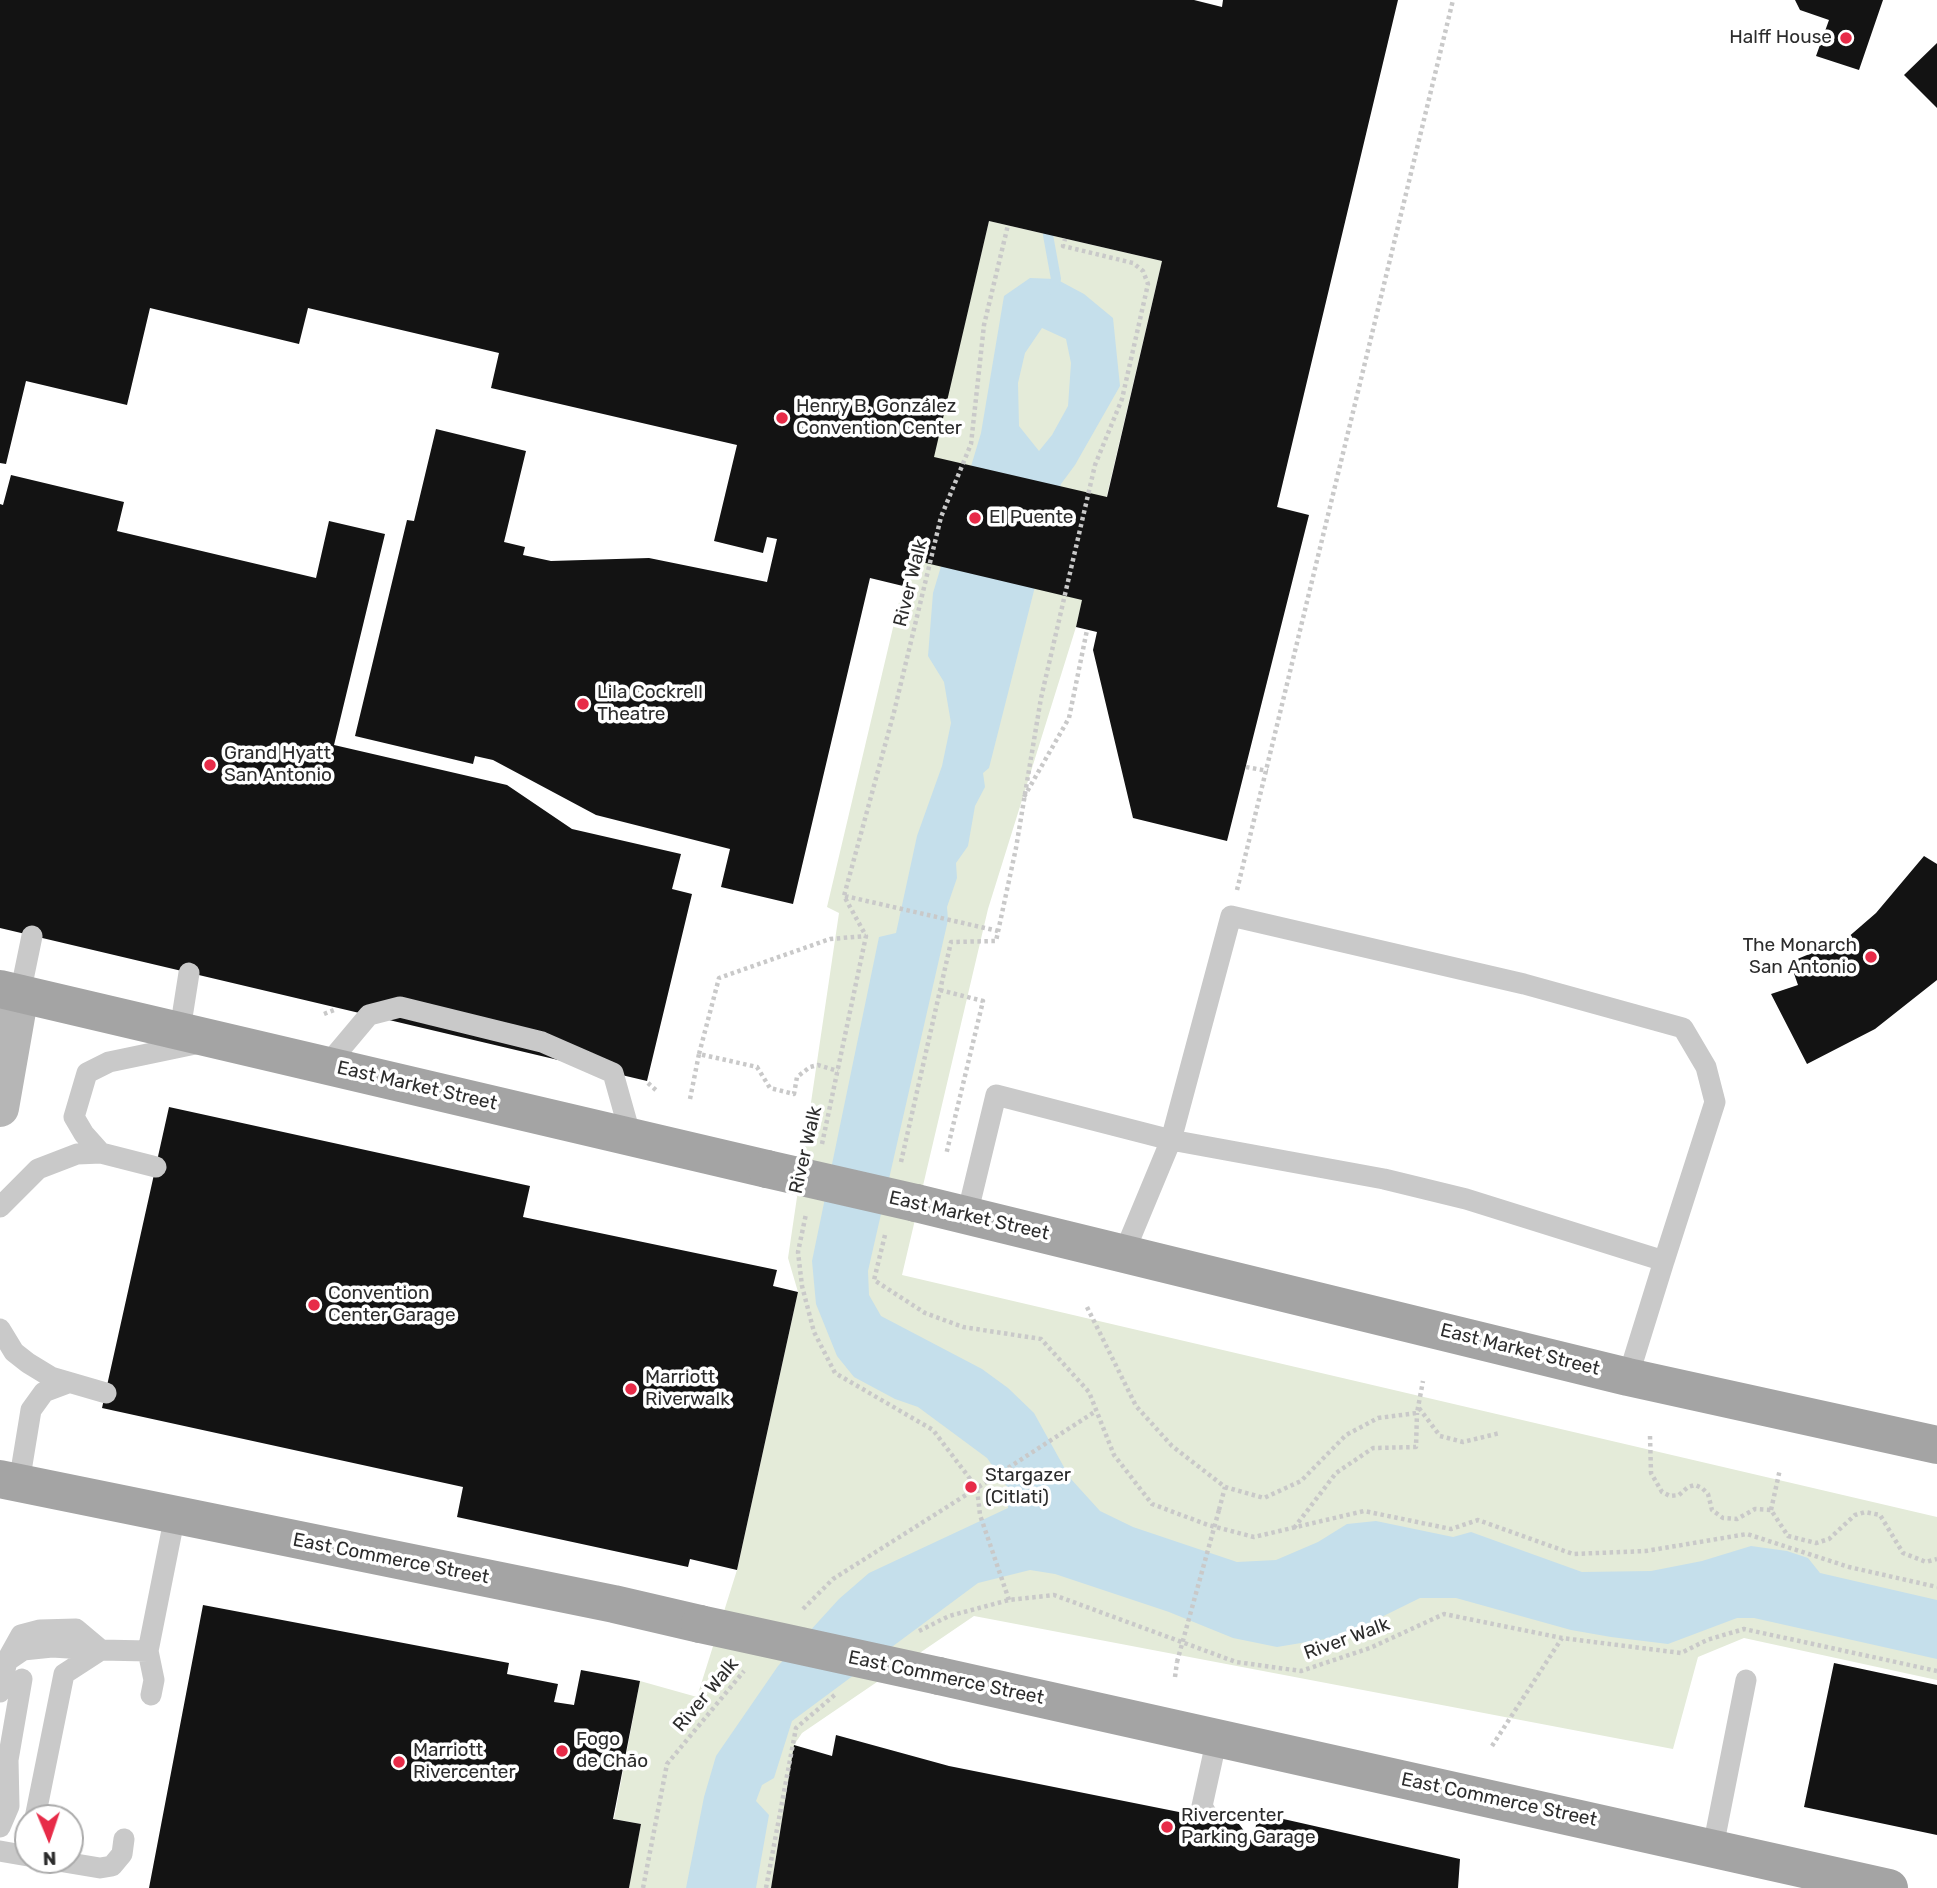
<!DOCTYPE html>
<meta charset="utf-8">
<style>
body{margin:0}
#map{position:relative;width:1937px;height:1888px;overflow:hidden;background:#fff;font-family:Rubik,sans-serif}
canvas{display:block}
.north{position:absolute;left:14px;top:1804px;width:70px;height:70px;box-sizing:border-box;background:#fff;border:2px solid #ababab;border-radius:50%;rotate:178deg;font-size:19px;font-weight:700;line-height:28px;text-align:center;color:#2c2c2c}
.north::after{content:'';display:block;margin:auto;width:24px;height:32px;background:#e72b48;clip-path:polygon(50% 0,100% 100%,50% 72%,0 100%)}
</style>
<div id="map">
<canvas width="1937" height="1888"></canvas>
<div class="north">N</div>
</div>
<script>
const c = document.querySelector('canvas').getContext('2d');
c.lineJoin = 'round';
function fill(path, color) {
  c.fillStyle = color;
  c.fill(path, 'evenodd');
}
function poly(rows) {
  const path = new Path2D();
  for (const r of rows) {
    path.moveTo(r[0], r[1]);
    for (let i = 2; i < r.length; i += 2) path.lineTo(r[i], r[i + 1]);
  }
  return path;
}
function trace(path, color, width, dash) {
  c.strokeStyle = color;
  c.lineWidth = width;
  c.lineCap = dash ? 'butt' : 'round';
  c.setLineDash(dash || []);
  c.stroke(path);
}
function drawText(font, color, halo, rows, align = 'center') {
  c.font = font + ' Rubik,sans-serif';
  c.lineWidth = 7;
  c.setLineDash([]);
  c.textBaseline = 'middle';
  c.strokeStyle = halo;
  c.fillStyle = color;
  for (const [text, x, y, turn = 0] of rows) {
    c.save();
    c.translate(x, y);
    c.rotate((+turn || 0) * Math.PI / 180);
    c.textAlign = isNaN(turn) ? turn : align;
    if (halo) c.strokeText(text, 0, 0);
    c.fillText(text, 0, 0);
    c.restore();
  }
}
fill(poly([
 [989,221,1162,261,1076,627,988,909,902,1275,1937,1517,1937,1680,1744,1638,1698,1657,1673,1749,974,1616,802,1733,794,1745,771,1888,629,1888,641,1824,614,1819,640,1681,697,1697,737,1570,798,1292,788,1258,839,913,827,907]
]), '#e4ebd9');
fill(poly([
 [1030,278,1056,279,1084,294,1113,318,1120,386,1075,465,1061,484,989,768,983,773,985,787,975,806,968,846,956,863,957,878,947,907,948,920,868,1271,869,1295,881,1316,982,1369,1008,1388,1034,1413,1070,1478,1100,1511,1133,1527,1237,1562,1276,1560,1318,1542,1347,1524,1376,1521,1453,1537,1471,1532,1582,1572,1651,1571,1702,1561,1751,1546,1787,1551,1808,1558,1820,1573,1937,1600,1937,1659,1754,1618,1737,1618,1668,1644,1611,1637,1571,1630,1456,1598,1420,1598,1343,1636,1277,1647,1233,1638,1169,1612,1055,1574,1030,1570,978,1583,792,1721,774,1778,762,1785,756,1801,769,1815,756,1888,686,1888,704,1797,716,1756,778,1666,839,1599,869,1573,1008,1508,1008,1488,987,1458,918,1407,895,1399,854,1377,837,1356,816,1304,812,1261,879,937,896,933,917,836,942,766,951,723,944,682,928,656,933,593,981,433,1004,296],
 [1042,328,1066,339,1071,363,1068,406,1052,435,1039,451,1019,426,1018,383,1025,353]
]), '#c5dfeb');
trace(poly([
 [1048,235,1056,279,1053,290]
]), '#c5dfeb', 10);
fill(poly([
 [0,0,1194,0,1222,7,1223,0,1398,0,1277,507,1309,515,1227,841,1133,818,1093,650,1097,632,1076,627,1082,600,909,559,903,586,870,578,793,904,721,887,730,849,596,815,493,760,475,756,473,764,355,736,407,520,414,521,436,429,526,451,504,542,525,547,523,555,551,561,649,558,767,582,777,539,767,537,763,553,714,541,737,445,491,388,499,353,308,308,299,344,150,308,127,405,26,381,6,464,0,463],
 [989,221,1162,261,1107,497,934,457],
 [1795,0,1883,0,1859,70,1816,56,1829,20,1800,10],
 [1937,43,1937,108,1904,75],
 [11,475,124,502,117,531,316,578,329,521,385,534,334,745,507,785,572,829,681,854,672,889,692,894,647,1081,0,928,0,504,3,505],
 [1924,856,1937,864,1937,980,1875,1029,1807,1064,1771,994,1798,985,1790,962,1846,939,1876,913],
 [169,1107,530,1186,523,1217,777,1270,773,1286,798,1292,737,1570,690,1559,688,1567,457,1517,463,1487,102,1408],
 [203,1605,509,1663,507,1674,558,1684,554,1702,574,1705,581,1670,640,1681,613,1819,641,1824,629,1888,149,1888],
 [1834,1663,1937,1685,1937,1835,1804,1807],
 [836,1735,949,1766,1239,1824,1253,1843,1256,1825,1262,1820,1279,1818,1460,1859,1458,1888,771,1888,794,1745,832,1756]
]), '#131313');
trace(poly([
 [1246,767,1268,771],
 [1024,797,1069,718,1087,630],
 [1237,890,1453,0],
 [845,896,998,931],
 [940,990,983,1001,946,1155],
 [324,1014,334,1010],
 [699,1054,719,978,830,939,866,936],
 [648,1083,658,1092],
 [690,1099,699,1054,757,1067,770,1088,794,1094,797,1077,810,1067,818,1065,838,1071],
 [822,1144,866,936,844,896,894,712,941,517,971,444,984,325,1008,225],
 [901,1162,951,942,996,941,1016,848,1041,698,1095,465,1122,399,1148,284,1143,271,1133,263,1063,246,1065,239],
 [885,1235,874,1280,925,1313,963,1327,1041,1339,1089,1392,1114,1455,1152,1504,1208,1525,1254,1537,1364,1511,1451,1529,1478,1520,1573,1554,1646,1551,1747,1534,1849,1567,1937,1587],
 [1087,1307,1136,1406,1172,1446,1225,1487,1264,1498,1301,1481,1346,1435,1378,1418,1417,1413,1423,1381],
 [1419,1408,1440,1436,1463,1442,1500,1433],
 [1650,1436,1651,1473,1662,1492,1670,1496,1679,1495,1688,1487,1695,1485,1702,1488,1708,1494,1712,1510,1723,1518,1737,1519,1755,1509,1771,1510,1788,1536,1816,1543,1829,1539,1855,1515,1865,1512,1880,1515,1903,1553,1926,1562,1937,1559],
 [1219,1510,1225,1487],
 [1771,1510,1780,1469],
 [1294,1528,1336,1473,1373,1448,1416,1447,1417,1413],
 [1009,1600,980,1515,977,1488,1096,1411],
 [803,1609,833,1579,977,1488,933,1430,835,1373,814,1332,802,1286,798,1252,806,1214],
 [919,1631,949,1616,1009,1600,1054,1595,1236,1662,1301,1671,1370,1648,1444,1614,1562,1638,1681,1653,1707,1640,1744,1629,1937,1671],
 [1175,1677,1177,1662],
 [1492,1746,1562,1638],
 [643,1888,667,1764,744,1671],
 [766,1888,796,1728,837,1693]
]), '#c9c9c9', 4.5, [3.5, 3.5]);
trace(poly([
 [20,994,32,936],
 [180,1030,189,973],
 [327,1065,369,1015,400,1007,542,1042,613,1073,631,1137],
 [156,1167,101,1153,84,1134,74,1117,87,1073,109,1062,200,1043],
 [0,1207,38,1169,77,1154,101,1153],
 [967,1215,996,1095,1171,1140,1124,1253],
 [0,1329,14,1352,28,1363,51,1377,106,1393],
 [1628,1377,1664,1261,1466,1199,1384,1179,1171,1140,1231,916,1524,984,1683,1028,1706,1067,1715,1102,1664,1261],
 [19,1483,31,1410,44,1392,68,1383],
 [7,1660,21,1635,40,1630,76,1629,101,1650],
 [0,1692,7,1661,23,1650,52,1647,101,1650],
 [151,1695,154,1680,148,1651,175,1515],
 [1206,1813,1202,1806,1217,1738],
 [35,1818,64,1674,101,1650,148,1651],
 [0,1827,9,1806,8,1760,22,1679],
 [1713,1847,1746,1680],
 [0,1851,28,1856],
 [52,1860,100,1868,112,1866,122,1854,124,1839]
]), '#c9c9c9', 21);
trace(poly([
 [0,1108,20,994]
]), '#b6b6b6', 38);
trace(poly([
 [0,989,767,1169],
 [916,1203,1628,1377,1937,1445],
 [0,1479,614,1604,700,1624],
 [939,1676,1889,1888]
]), '#a4a4a4', 38);
trace(poly([
 [1177,1662,1219,1510]
]), '#c9c9c9', 4.5, [3.5, 3.5]);
trace(poly([
 [767,1169,916,1203],
 [700,1624,939,1676]
]), '#a4a4a4', 38);
for (const [x, y, r, color] of [
 [1846,38,7,"#e72b48"],
 [782,418,7,"#e72b48"],
 [975,518,7,"#e72b48"],
 [583,704,7,"#e72b48"],
 [210,765,7,"#e72b48"],
 [1871,957,7,"#e72b48"],
 [314,1305,7,"#e72b48"],
 [631,1389,7,"#e72b48"],
 [971,1487,7,"#e72b48"],
 [562,1751,7,"#e72b48"],
 [399,1762,7,"#e72b48"],
 [1167,1827,7,"#e72b48"]
]) {
  const dot = new Path2D();
  dot.arc(x, y, r, 0, 2 * Math.PI);
  c.fillStyle = color;
  c.fill(dot);
  trace(dot, '#fff', 2.5);
}
drawText('19px', '#2c2c2c', '#fff', [
 ["Halff House",1832,38,"right"],
 ["Henry B. González",796,407],
 ["Convention Center",796,429],
 ["El Puente",989,518],
 ["Lila Cockrell",597,693],
 ["Theatre",597,715],
 ["Grand Hyatt",224,754],
 ["San Antonio",224,776],
 ["The Monarch",1857,946,"right"],
 ["San Antonio",1857,968,"right"],
 ["Convention",328,1294],
 ["Center Garage",328,1316],
 ["Marriott",645,1378],
 ["Riverwalk",645,1400],
 ["Stargazer",985,1476],
 ["(Citlati)",985,1498],
 ["Fogo",576,1740],
 ["de Chão",576,1762],
 ["Marriott",413,1751],
 ["Rivercenter",413,1773],
 ["Rivercenter",1181,1816],
 ["Parking Garage",1181,1838]
], 'left');
drawText('19px', '#2c2c2c', '#fff', [
 ["River Walk",911,583,-76],
 ["East Market Street",417,1086,13],
 ["River Walk",806,1150,-77],
 ["East Market Street",969,1216,13],
 ["East Market Street",1520,1350,14],
 ["East Commerce Street",391,1559,11],
 ["River Walk",1347,1639,-20],
 ["East Commerce Street",946,1678,12],
 ["River Walk",706,1695,-50],
 ["East Commerce Street",1499,1800,12]
]);
</script>
